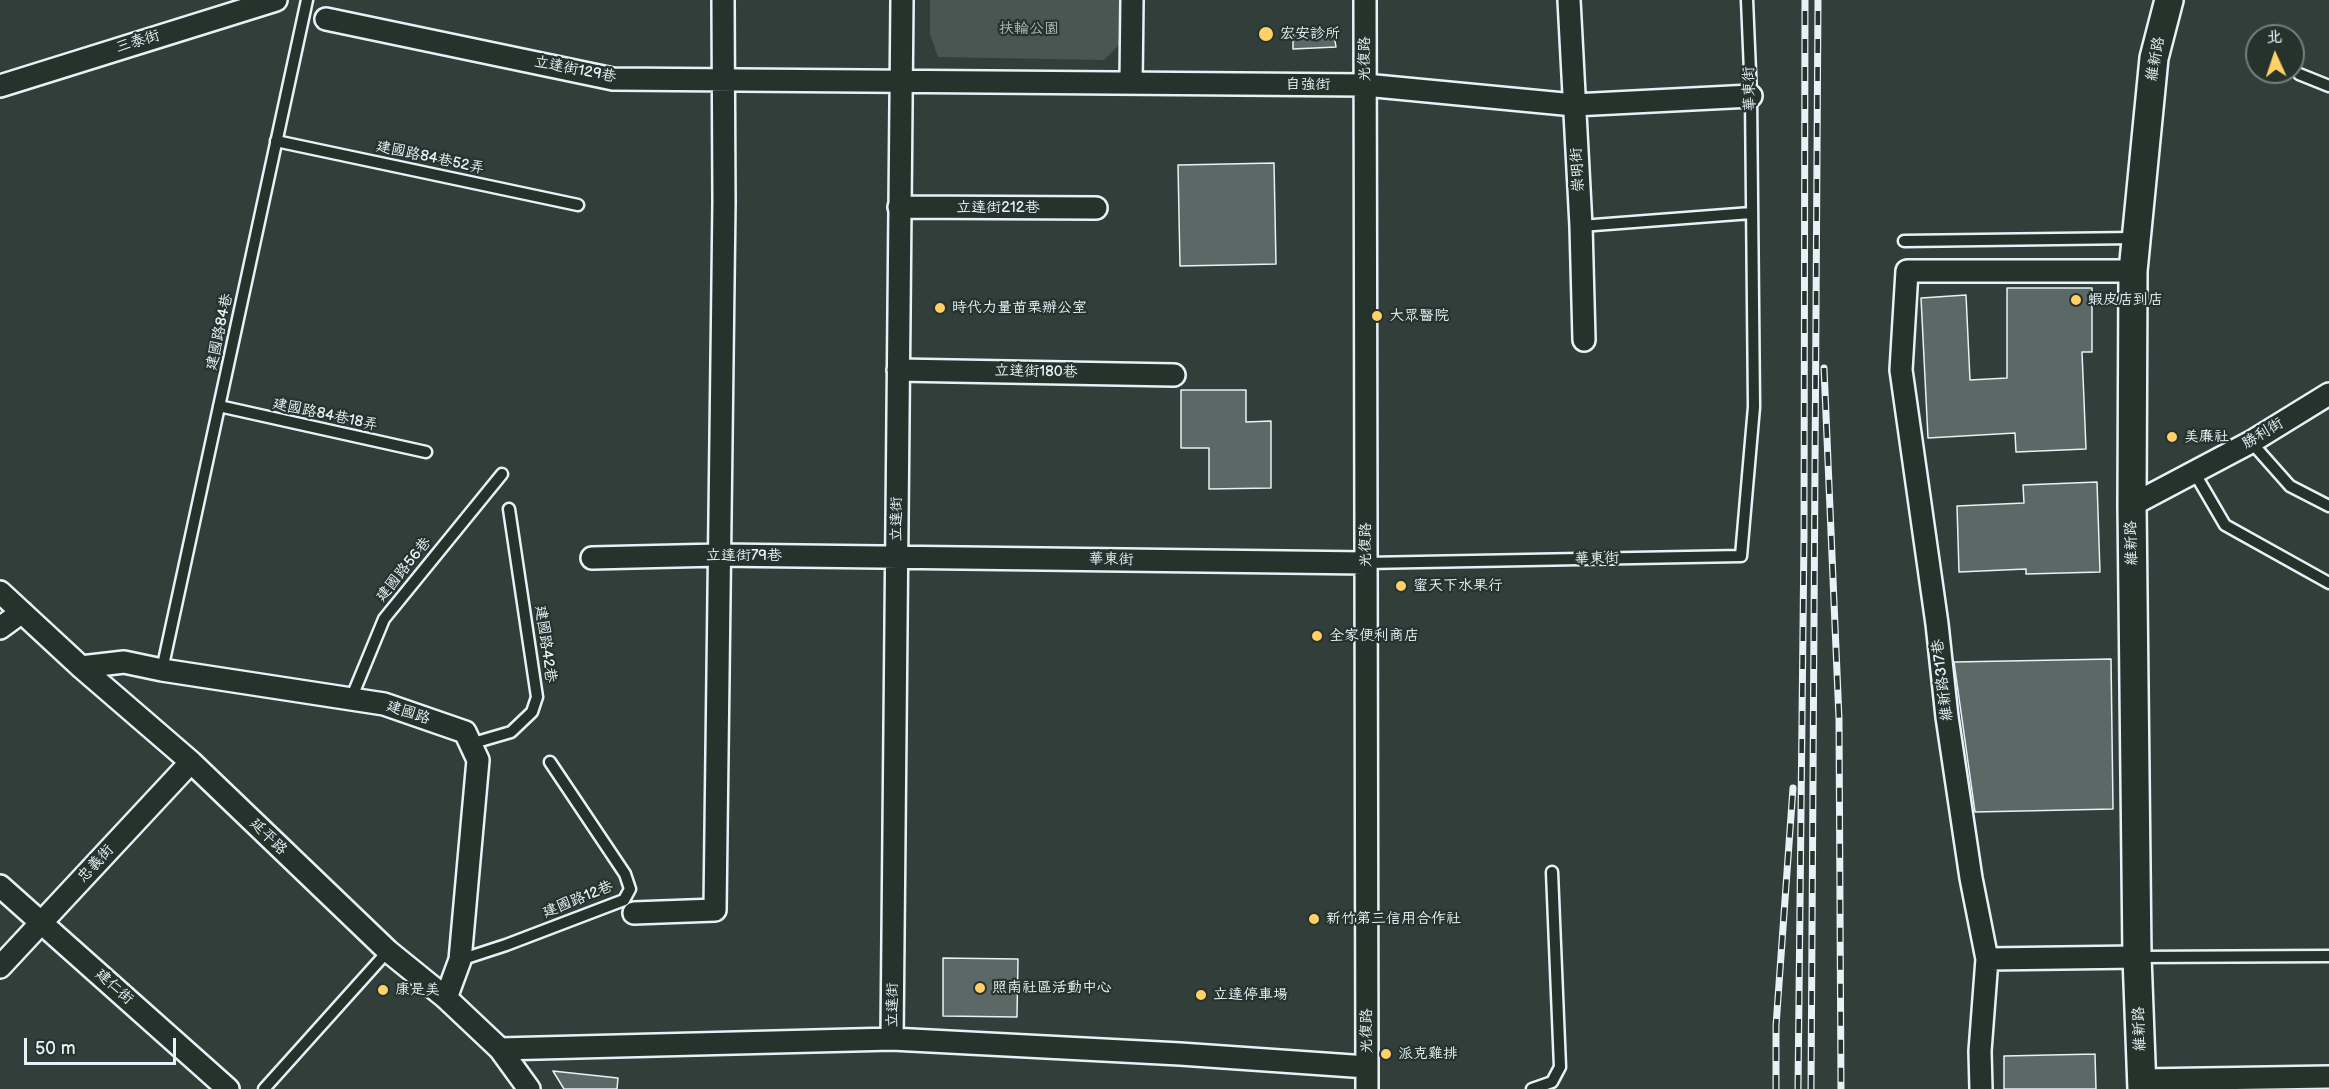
<!DOCTYPE html>
<meta charset="utf-8">
<style>
body{margin:0}
#map{position:relative;width:2329px;height:1089px;overflow:hidden;background:#323e39;font-family:"Balsamiq Sans","LXGW WenKai TC",sans-serif}
canvas{display:block}
.north{position:absolute;left:2245px;top:24px;width:60px;height:60px;box-sizing:border-box;background:#26332d;border:2px solid #747f7e;border-radius:50%;rotate:357deg;font-size:16px;font-weight:700;line-height:24px;text-align:center;color:#e8f1f8}
.north::after{content:'';display:block;margin:auto;width:21px;height:27px;background:#ffd166;clip-path:polygon(50% 0,100% 100%,50% 72%,0 100%)}
.scale{position:absolute;left:24px;top:1038px;width:152px;height:27px;box-sizing:border-box;border:3px solid #e8f1f8;border-top:0;padding-left:8px;font-size:18px;line-height:21px;white-space:nowrap;color:#e8f1f8;-webkit-text-stroke:4px #26332d;paint-order:stroke}
</style>
<div id="map">
<canvas width="2329" height="1089"></canvas>
<div class="north">北</div>
<div class="scale">50 m</div>
</div>
<script>
const c = document.querySelector('canvas').getContext('2d');
c.lineJoin = 'round';
function fill(path, color) {
  c.fillStyle = color;
  c.fill(path, 'evenodd');
}
function poly(rows) {
  const path = new Path2D();
  for (const r of rows) {
    path.moveTo(r[0], r[1]);
    for (let i = 2; i < r.length; i += 2) path.lineTo(r[i], r[i + 1]);
  }
  return path;
}
function trace(path, color, width, dash) {
  c.strokeStyle = color;
  c.lineWidth = width;
  c.lineCap = dash ? 'butt' : 'round';
  c.setLineDash(dash || []);
  c.stroke(path);
}
function drawText(font, color, halo, rows, align = 'center') {
  c.font = font + ' "Balsamiq Sans","LXGW WenKai TC",sans-serif';
  c.lineWidth = 4.5;
  c.setLineDash([]);
  c.textBaseline = 'middle';
  c.strokeStyle = halo;
  c.fillStyle = color;
  for (const [text, x, y, turn = 0] of rows) {
    c.save();
    c.translate(x, y);
    c.rotate((+turn || 0) * Math.PI / 180);
    c.textAlign = isNaN(turn) ? turn : align;
    if (halo) c.strokeText(text, 0, 0);
    c.fillText(text, 0, 0);
    c.restore();
  }
}
fill(poly([
 [930,0,1120,0,1121,43,1104,60,938,57,930,34]
]), '#495651');
const building = poly([
 [1333,29,1336,47,1293,49,1293,31,1333,29],
 [1274,163,1276,264,1180,266,1178,165,1274,163],
 [2007,288,2092,288,2092,352,2082,352,2086,449,2016,452,2015,433,1928,438,1921,298,1966,295,1970,380,2007,378,2007,288],
 [1181,390,1246,390,1246,422,1271,421,1271,488,1209,489,1209,448,1181,448,1181,390],
 [2097,482,2100,572,2026,574,2026,569,1959,572,1957,506,2024,503,2023,485,2097,482],
 [2111,659,2113,809,1975,812,1954,662,2111,659],
 [943,958,1018,959,1017,1017,943,1016,943,958],
 [2095,1054,2096,1089,2004,1089,2004,1056,2095,1054],
 [553,1071,618,1078,617,1089,564,1089,553,1071]
]);
fill(building, '#5c6865');
trace(building, '#e8f1f8', 1.5);
const service = poly([
 [2299,74,2329,86],
 [276,141,578,205],
 [1581,226,1751,213],
 [1904,241,2134,238],
 [219,406,426,452],
 [2251,442,2290,486,2329,506],
 [2194,472,2225,525,2329,583],
 [1366,563,1741,556,1754,407,1751,96,1747,0],
 [162,670,307,0],
 [351,699,384,619,502,474],
 [470,744,511,732,532,712,537,697,509,509],
 [2137,957,2329,956],
 [460,960,506,945,624,900,630,889,625,874,550,762],
 [264,1089,388,951],
 [1532,1089,1552,1082,1560,1067,1552,872]
]);
const minor = poly([
 [1365,0,1367,1089],
 [1569,0,1581,226,1584,340],
 [326,19,613,79,1365,85,1574,105,1751,96],
 [1131,83,1132,0],
 [0,86,276,0],
 [899,207,1096,208],
 [898,370,1174,375],
 [2132,505,2251,442,2329,394],
 [592,558,719,555,1366,563],
 [0,592,81,667,191,762,388,951,446,998,500,1049,529,1089],
 [0,628,22,612],
 [81,667,124,662,162,670,384,704,465,732,478,760,460,960,446,998],
 [0,886,228,1089],
 [634,913,715,910,724,202,723,0],
 [1987,959,2137,957],
 [0,967,191,762],
 [892,1039,902,0],
 [500,1049,892,1039,1180,1054,1367,1067],
 [2142,1080,2329,1077],
 [1981,1089,1980,1051,1987,959,1971,878,1947,717,1937,624,1901,370,1907,271,2133,271]
]);
const tertiary = poly([
 [2142,1089,2137,957,2132,505,2133,271,2154,58,2169,0]
]);
trace(service, '#e8f1f8', 15);
trace(minor, '#e8f1f8', 26);
trace(tertiary, '#e8f1f8', 32);
trace(service, '#26332d', 10);
trace(minor, '#26332d', 21);
trace(tertiary, '#26332d', 27);
const rail = poly([
 [1824,368,1839,719,1841,1089],
 [1776,1089,1776,1026,1793,788],
 [1798,1089,1804,535,1805,0],
 [1811,1089,1818,0]
]);
trace(rail, '#e8f1f8', 7);
trace(rail, '#26332d', 4.5, [14]);
for (const [x, y, r, color] of [
 [1266,34,8,"#ffd166"],
 [2076,300,6,"#ffd166"],
 [940,308,6,"#ffd166"],
 [1377,316,6,"#ffd166"],
 [2172,437,6,"#ffd166"],
 [1401,586,6,"#ffd166"],
 [1317,636,6,"#ffd166"],
 [1314,919,6,"#ffd166"],
 [980,988,6,"#ffd166"],
 [383,990,6,"#ffd166"],
 [1201,995,6,"#ffd166"],
 [1386,1054,6,"#ffd166"]
]) {
  const dot = new Path2D();
  dot.arc(x, y, r, 0, 2 * Math.PI);
  c.fillStyle = color;
  c.fill(dot);
  trace(dot, '#26332d', 2);
}
drawText('15px', '#b0bbbe', '#26332d', [
 ["扶輪公園",1029,29]
]);
drawText('15px', '#e8f1f8', '#26332d', [
 ["宏安診所",1280,34],
 ["蝦皮店到店",2088,300],
 ["時代力量苗栗辦公室",952,308],
 ["大眾醫院",1389,316],
 ["美廉社",2184,437],
 ["蜜天下水果行",1413,586],
 ["全家便利商店",1329,636],
 ["新竹第三信用合作社",1326,919],
 ["照南社區活動中心",992,988],
 ["康是美",395,990],
 ["立達停車場",1213,995],
 ["派克雞排",1398,1054]
], 'left');
drawText('15px', '#e8f1f8', '#26332d', [
 ["三泰街",138,42,-17],
 ["光復路",1365,59,-90],
 ["維新路",2156,59,-80],
 ["立達街129巷",575,70,11],
 ["自強街",1308,85],
 ["華東街",1750,89,-92],
 ["建國路84巷52弄",430,158,12],
 ["崇明街",1578,170,-93],
 ["立達街212巷",998,208],
 ["建國路84巷",220,332,-78],
 ["立達街180巷",1036,372,1],
 ["建國路84巷18弄",325,415,12],
 ["勝利街",2263,434,-31],
 ["立達街",897,519,-90],
 ["維新路",2132,543,-91],
 ["光復路",1366,545,-90],
 ["立達街79巷",744,556],
 ["華東街",1597,559,-1],
 ["華東街",1111,560,1],
 ["建國路56巷",404,570,-51],
 ["建國路42巷",545,644,82],
 ["維新路317巷",1943,680,-97],
 ["建國路",408,713,18],
 ["延平路",268,837,44],
 ["忠義街",96,864,-47],
 ["建國路12巷",578,900,-22],
 ["建仁街",114,987,42],
 ["立達街",893,1005,-90],
 ["維新路",2140,1029,-92],
 ["光復路",1367,1031,-90]
]);
</script>
